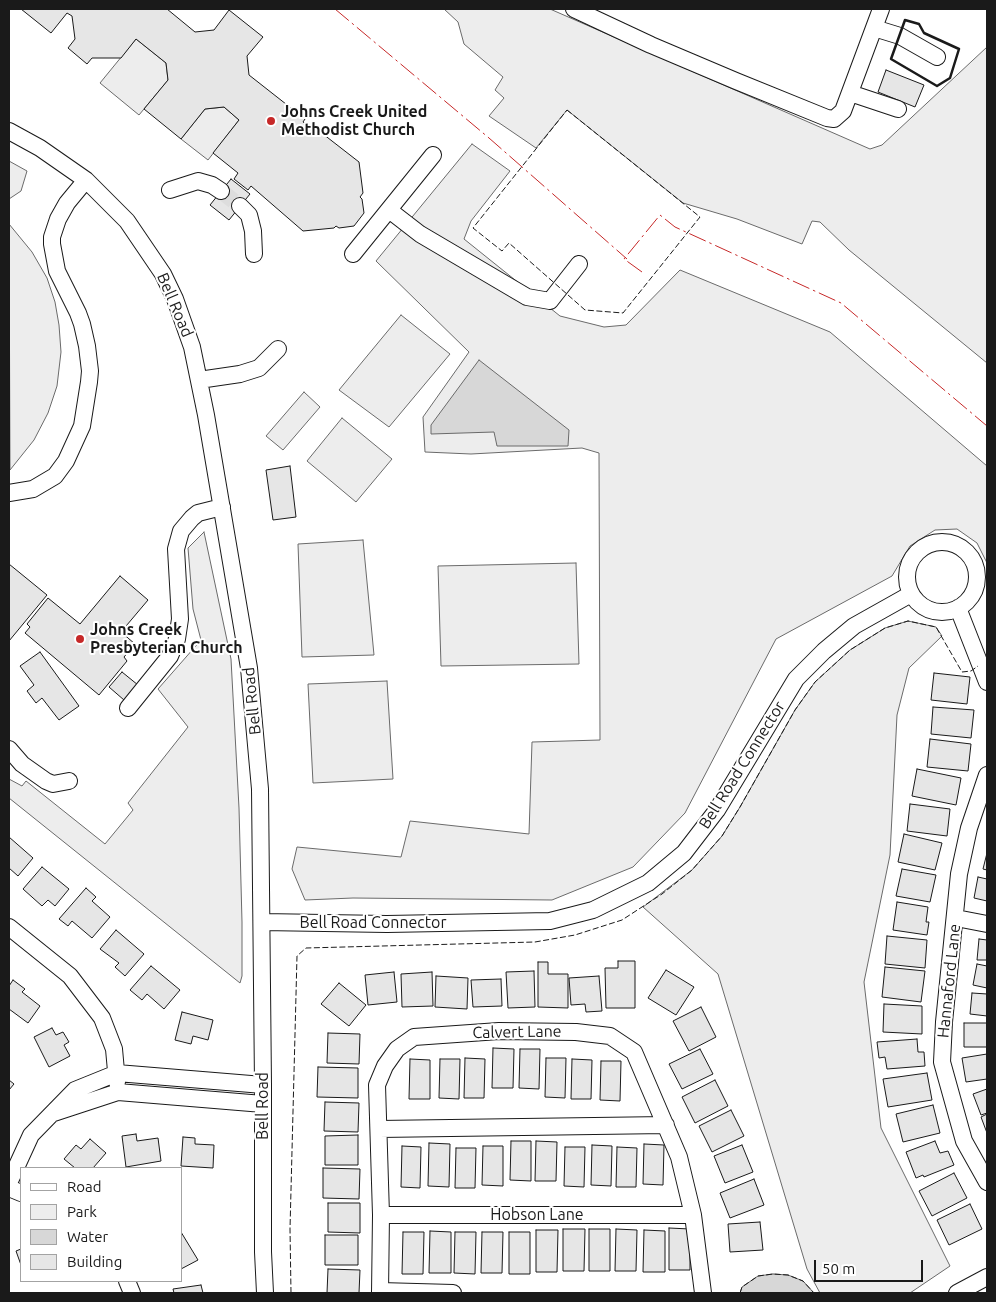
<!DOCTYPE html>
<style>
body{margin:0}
#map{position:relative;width:996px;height:1302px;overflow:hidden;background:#fff;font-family:Ubuntu,sans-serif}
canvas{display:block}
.frame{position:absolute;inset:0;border:10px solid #1a1a1a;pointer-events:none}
.legend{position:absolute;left:20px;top:1167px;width:162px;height:115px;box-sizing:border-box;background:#fff;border:1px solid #a3a3a3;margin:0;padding:6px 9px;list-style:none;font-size:15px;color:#1a1a1a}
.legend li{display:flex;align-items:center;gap:10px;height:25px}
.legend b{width:25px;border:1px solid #a3a3a3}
.scale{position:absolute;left:814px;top:1260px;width:109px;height:22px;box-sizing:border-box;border:2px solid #1a1a1a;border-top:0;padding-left:6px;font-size:15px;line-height:18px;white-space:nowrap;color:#1a1a1a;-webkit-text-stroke:4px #fff;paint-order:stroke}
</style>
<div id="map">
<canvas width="996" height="1302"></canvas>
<div class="frame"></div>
<ul class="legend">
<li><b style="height:6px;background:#fff"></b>Road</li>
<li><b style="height:14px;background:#ededed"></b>Park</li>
<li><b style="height:14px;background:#d7d7d7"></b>Water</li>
<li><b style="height:14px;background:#e6e6e6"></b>Building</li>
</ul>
<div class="scale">50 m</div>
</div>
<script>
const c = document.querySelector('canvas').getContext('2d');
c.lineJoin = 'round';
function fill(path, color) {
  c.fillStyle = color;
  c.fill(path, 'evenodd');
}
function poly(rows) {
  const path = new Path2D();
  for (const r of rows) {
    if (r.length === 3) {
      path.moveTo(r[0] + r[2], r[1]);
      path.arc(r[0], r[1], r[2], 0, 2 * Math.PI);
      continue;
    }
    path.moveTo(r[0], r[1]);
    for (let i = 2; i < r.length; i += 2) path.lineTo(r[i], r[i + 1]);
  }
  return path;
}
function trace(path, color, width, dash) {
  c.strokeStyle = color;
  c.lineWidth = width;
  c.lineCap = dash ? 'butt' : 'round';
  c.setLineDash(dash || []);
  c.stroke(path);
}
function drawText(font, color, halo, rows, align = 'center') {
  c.font = font + ' Ubuntu,sans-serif';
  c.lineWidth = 4;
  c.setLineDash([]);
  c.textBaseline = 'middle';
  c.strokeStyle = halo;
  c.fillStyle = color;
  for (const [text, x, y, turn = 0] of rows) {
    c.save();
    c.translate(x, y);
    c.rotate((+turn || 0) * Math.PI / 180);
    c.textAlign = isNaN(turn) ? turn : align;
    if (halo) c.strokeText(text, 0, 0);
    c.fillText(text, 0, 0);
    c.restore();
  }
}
const green = poly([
 [444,9,550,9,870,149,882,145,987,47,987,363,849,250,820,222,812,221,802,244,737,219,683,203,567,110,536,148,489,116,504,98,495,90,503,77,464,44,458,22,444,9],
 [136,39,166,63,168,80,139,115,100,83,136,39],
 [224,107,239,120,208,160,181,139,205,109,224,107],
 [472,144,510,171,471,221,464,239,560,316,604,327,626,325,680,270,830,332,987,466,987,563,977,543,957,529,935,530,910,546,892,576,776,639,685,813,633,867,552,900,353,898,305,900,292,869,297,847,401,857,410,821,529,834,532,742,600,740,599,453,582,448,471,454,425,452,423,417,469,352,376,261,472,144],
 [9,161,27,171,21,191,9,199,9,161],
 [9,224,32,252,47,278,55,302,59,325,61,352,57,386,48,413,34,440,10,470,9,224],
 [401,315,450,354,389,427,339,390,401,315],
 [304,392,320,407,283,450,266,436,304,392],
 [342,418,392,459,356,502,307,461,342,418],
 [204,532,231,659,239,808,242,922,242,976,240,983,9,798,9,779,22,786,26,781,105,844,133,810,128,803,188,727,158,689,201,640,193,609,188,548,204,532],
 [363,540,374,655,302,657,298,544,363,540],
 [576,563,579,664,441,666,438,566,576,563],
 [908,621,936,627,942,636,909,668,897,715,890,855,864,982,881,1128,950,1266,910,1293,820,1293,807,1269,718,974,643,907,692,870,722,836,740,807,795,710,815,682,850,650,885,628,908,621],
 [387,681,393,779,313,783,308,684,387,681]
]);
fill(green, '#ededed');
trace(green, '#6a6a6a', 1);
const water = poly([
 [479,360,569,430,568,446,497,446,494,432,431,434,431,425,479,360],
 [773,1274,788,1275,803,1281,814,1293,740,1293,742,1287,758,1276,773,1274]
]);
fill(water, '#d7d7d7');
trace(water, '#6a6a6a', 1);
const building = poly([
 [21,9,167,9,195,32,214,30,229,10,263,37,247,56,249,75,305,119,303,122,319,134,323,134,359,162,363,193,360,197,362,199,364,213,354,226,339,228,336,226,334,228,303,231,251,186,248,190,234,179,238,173,213,153,239,120,224,107,205,109,181,139,144,109,168,80,166,63,136,39,121,58,92,58,87,64,68,48,75,39,72,16,67,13,51,33,21,9],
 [886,70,924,85,915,107,878,92,886,70],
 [231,179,250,194,229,220,210,205,231,179],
 [290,466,296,517,273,520,266,470,290,466],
 [9,564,47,595,9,641,9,564],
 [120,576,148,600,121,632,135,644,124,657,127,661,99,695,25,633,30,627,27,624,48,598,80,624,120,576],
 [40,652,79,706,59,720,42,698,36,703,27,691,34,685,20,666,40,652],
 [122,672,138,685,124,700,109,687,122,672],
 [934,673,970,677,967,704,931,700,934,673],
 [933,707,974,710,971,738,931,734,933,707],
 [930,739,971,744,968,771,927,767,930,739],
 [917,769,961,778,956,805,912,796,917,769],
 [910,804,950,809,947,836,907,831,910,804],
 [904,834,942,843,935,870,898,862,904,834],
 [9,837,33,858,18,876,9,868,9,837],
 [987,853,987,870,983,869,987,853],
 [42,867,69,889,55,906,48,900,42,906,23,889,42,867],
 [902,869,936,875,930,902,896,896,902,869],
 [978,877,987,879,987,901,974,898,978,877],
 [86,888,96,897,92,901,110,917,92,938,72,921,68,926,59,919,86,888],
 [897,902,928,907,926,922,929,922,927,935,893,930,897,902],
 [116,930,144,954,125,976,115,967,119,963,100,949,116,930],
 [887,936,927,940,925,968,885,964,887,936],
 [979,939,987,940,987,960,977,960,979,939],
 [618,961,635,961,635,1008,606,1008,605,968,618,968,618,961],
 [538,962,548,962,548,974,568,974,568,1008,538,1007,538,962],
 [977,964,987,966,987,988,973,985,977,964],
 [151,966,180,990,164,1009,147,994,142,1000,130,990,151,966],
 [885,967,925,971,921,1002,882,997,885,967],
 [666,970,694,987,676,1015,648,998,666,970],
 [534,971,535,1007,508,1008,506,972,534,971],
 [394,972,397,1002,368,1005,365,975,394,972],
 [432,972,433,1006,402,1007,401,974,432,972],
 [436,976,468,978,467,1009,435,1007,436,976],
 [599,976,602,1011,586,1012,585,1004,571,1005,569,978,599,976],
 [501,979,502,1006,473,1007,471,980,501,979],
 [13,980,25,989,22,992,40,1006,28,1023,9,1009,9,986,13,980],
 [339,983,366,1005,349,1026,321,1004,339,983],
 [972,993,987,994,987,1016,970,1014,972,993],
 [884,1004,922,1006,922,1034,883,1032,884,1004],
 [701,1007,716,1037,689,1051,673,1021,701,1007],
 [182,1012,213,1020,208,1040,193,1036,191,1044,175,1040,182,1012],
 [964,1023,987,1023,987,1047,964,1047,964,1023],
 [52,1028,56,1035,63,1032,69,1042,64,1045,70,1056,49,1067,34,1037,52,1028],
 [328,1033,360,1034,359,1064,327,1063,328,1033],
 [917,1039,918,1052,924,1052,925,1066,887,1069,885,1057,879,1058,877,1042,917,1039],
 [493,1048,514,1049,513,1088,492,1088,493,1048],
 [520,1049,540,1049,539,1089,519,1088,520,1049],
 [700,1049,713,1074,682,1089,669,1064,700,1049],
 [987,1054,987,1079,966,1082,962,1058,987,1054],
 [465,1058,485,1059,484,1098,464,1098,465,1058],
 [546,1058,566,1058,565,1098,545,1097,546,1058],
 [410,1059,430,1060,430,1099,409,1099,410,1059],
 [440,1059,460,1059,459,1099,439,1098,440,1059],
 [572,1059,592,1060,591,1099,571,1099,572,1059],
 [601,1061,621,1061,620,1101,600,1100,601,1061],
 [318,1067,358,1068,358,1098,317,1097,318,1067],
 [927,1073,932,1100,888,1107,883,1079,927,1073],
 [9,1080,14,1084,9,1090,9,1080],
 [715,1080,728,1106,695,1123,682,1097,715,1080],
 [987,1089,987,1113,981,1115,973,1094,987,1089],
 [325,1102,359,1103,358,1132,324,1131,325,1102],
 [933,1105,940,1133,903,1142,896,1114,933,1105],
 [731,1110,744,1136,712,1152,699,1126,731,1110],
 [987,1114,987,1133,981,1117,987,1114],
 [136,1134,137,1141,158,1138,161,1161,126,1167,122,1136,136,1134],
 [358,1135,358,1165,325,1165,325,1136,358,1135],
 [183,1137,195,1138,195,1144,214,1145,213,1168,181,1166,183,1137],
 [90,1139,106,1153,93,1168,75,1168,64,1159,76,1145,81,1149,90,1139],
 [511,1141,531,1141,531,1181,510,1180,511,1141],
 [536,1141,557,1142,556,1181,535,1181,536,1141],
 [935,1141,940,1153,948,1151,954,1165,924,1177,923,1175,916,1178,906,1152,935,1141],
 [429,1143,450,1144,449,1187,428,1186,429,1143],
 [644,1144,664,1145,663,1185,643,1184,644,1144],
 [592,1145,612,1146,611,1186,591,1185,592,1145],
 [742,1145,753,1172,725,1183,714,1156,742,1145],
 [402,1146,421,1147,420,1188,401,1187,402,1146],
 [483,1146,503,1146,503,1186,482,1185,483,1146],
 [565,1147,585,1147,584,1187,564,1186,565,1147],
 [617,1147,637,1148,636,1187,616,1187,617,1147],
 [456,1148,476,1148,475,1188,455,1188,456,1148],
 [323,1168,360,1169,359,1199,323,1198,323,1168],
 [954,1173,967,1198,932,1216,919,1191,954,1173],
 [754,1179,764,1205,730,1218,720,1193,754,1179],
 [328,1203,360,1203,360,1233,328,1232,328,1203],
 [970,1204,982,1229,949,1245,937,1220,970,1204],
 [760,1222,763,1250,730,1252,728,1224,760,1222],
 [669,1228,690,1229,690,1270,669,1270,669,1228],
 [563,1229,585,1229,584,1271,563,1271,563,1229],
 [589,1229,610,1229,610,1271,589,1271,589,1229],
 [616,1229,637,1230,636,1271,615,1271,616,1229],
 [536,1230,558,1230,557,1272,536,1272,536,1230],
 [644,1230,665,1231,665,1272,643,1272,644,1230],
 [430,1231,451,1232,451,1273,429,1273,430,1231],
 [181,1232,198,1260,181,1269,181,1232],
 [403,1232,424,1232,423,1274,402,1274,403,1232],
 [455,1232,476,1232,475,1274,454,1273,455,1232],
 [482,1232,503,1232,502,1273,481,1273,482,1232],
 [509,1232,530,1232,530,1274,509,1274,509,1232],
 [325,1235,358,1235,358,1265,325,1265,325,1235],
 [21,1249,21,1265,16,1251,21,1249],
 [328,1269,360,1270,359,1293,327,1293,328,1269],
 [201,1285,203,1293,174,1293,173,1289,201,1285]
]);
fill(building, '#e6e6e6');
trace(building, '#1a1a1a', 1);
trace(poly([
 [221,191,240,206]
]), '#ddd', 16, [16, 8]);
const minor = poly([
 [574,9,651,45,736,81,827,118,834,119,843,111,881,9],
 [874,28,900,36,937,57],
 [850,93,898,109],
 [9,131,40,148,86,180,127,221,163,274,175,299,192,347,206,415,249,668,260,789,263,1085,263,1252,265,1293],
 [170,190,198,181,212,185,221,191],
 [240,206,249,215,253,231,254,254],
 [389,210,420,234,527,297,550,301,579,264],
 [353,254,433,155],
 [199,380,240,374,259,368,278,349],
 [9,493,33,489,55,476,66,461,82,426,89,382,90,371,87,346,82,324,78,313,57,271,52,244,52,237,58,219,67,203,86,180],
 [942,577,35],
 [958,608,987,682],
 [128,708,170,656,177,639,180,619,176,549,181,531,192,518,198,513,222,507],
 [9,749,22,764,46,781,53,784,69,781],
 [987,775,969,828,959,874,944,1022,942,1062,964,1141,987,1182],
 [956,918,987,924],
 [262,922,387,924,550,921,593,910,648,883,684,853,717,810,796,679,824,651,854,626,911,594],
 [9,927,70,976,102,1018,114,1049,117,1082],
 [54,1113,118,1092,263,1104],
 [379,1129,666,1125],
 [9,1183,31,1135,75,1090,117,1073,263,1085],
 [9,1188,21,1193],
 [381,1215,693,1215],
 [127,1281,132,1293],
 [380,1291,453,1293],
 [380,1293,381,1215,377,1085,385,1066,397,1049,414,1037,499,1031,576,1032,610,1036,634,1052,679,1157,693,1215,703,1293],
 [957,1293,987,1277]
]);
trace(minor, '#1a1a1a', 18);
trace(minor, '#fff', 16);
trace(poly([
 [567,110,700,217,623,313,585,310,509,243,502,251,473,228,567,110],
 [291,1293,290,1229,297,956,306,948,535,942,575,935,622,920,662,894,692,870,722,836,740,807,795,710,815,682,850,650,885,628,908,621,936,627,962,672,971,671,978,666],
 [740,1293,742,1287,758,1276,773,1274,788,1275,803,1281,814,1293]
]), '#1a1a1a', 1, [6, 2.5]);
trace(poly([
 [905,20,919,24,924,33,959,49,950,78,937,86,891,59,905,20]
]), '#1a1a1a', 2.5);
trace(poly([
 [335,9,489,138,627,259],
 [642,272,624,259,660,215,675,227,841,303,987,426]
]), '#c62828', 1, [18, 4, 2.5, 4]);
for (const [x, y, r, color] of [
 [271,121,5,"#c62828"],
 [80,639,5,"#c62828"]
]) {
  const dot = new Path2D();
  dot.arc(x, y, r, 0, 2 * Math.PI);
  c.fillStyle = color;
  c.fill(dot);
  trace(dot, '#fff', 2);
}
drawText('bold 16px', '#1a1a1a', '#fff', [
 ["Johns Creek United",281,112],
 ["Methodist Church",281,130],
 ["Johns Creek",90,630],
 ["Presbyterian Church",90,648]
], 'left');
drawText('16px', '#1a1a1a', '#fff', [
 ["Bell Road",175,305,67],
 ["Bell Road",252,701,-96],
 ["Bell Road Connector",742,765,-58],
 ["Bell Road Connector",373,923],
 ["Hannaford Lane",949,981,-84],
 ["Calvert Lane",517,1032,-1],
 ["Bell Road",263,1106,-90],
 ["Hobson Lane",537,1215]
]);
</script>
